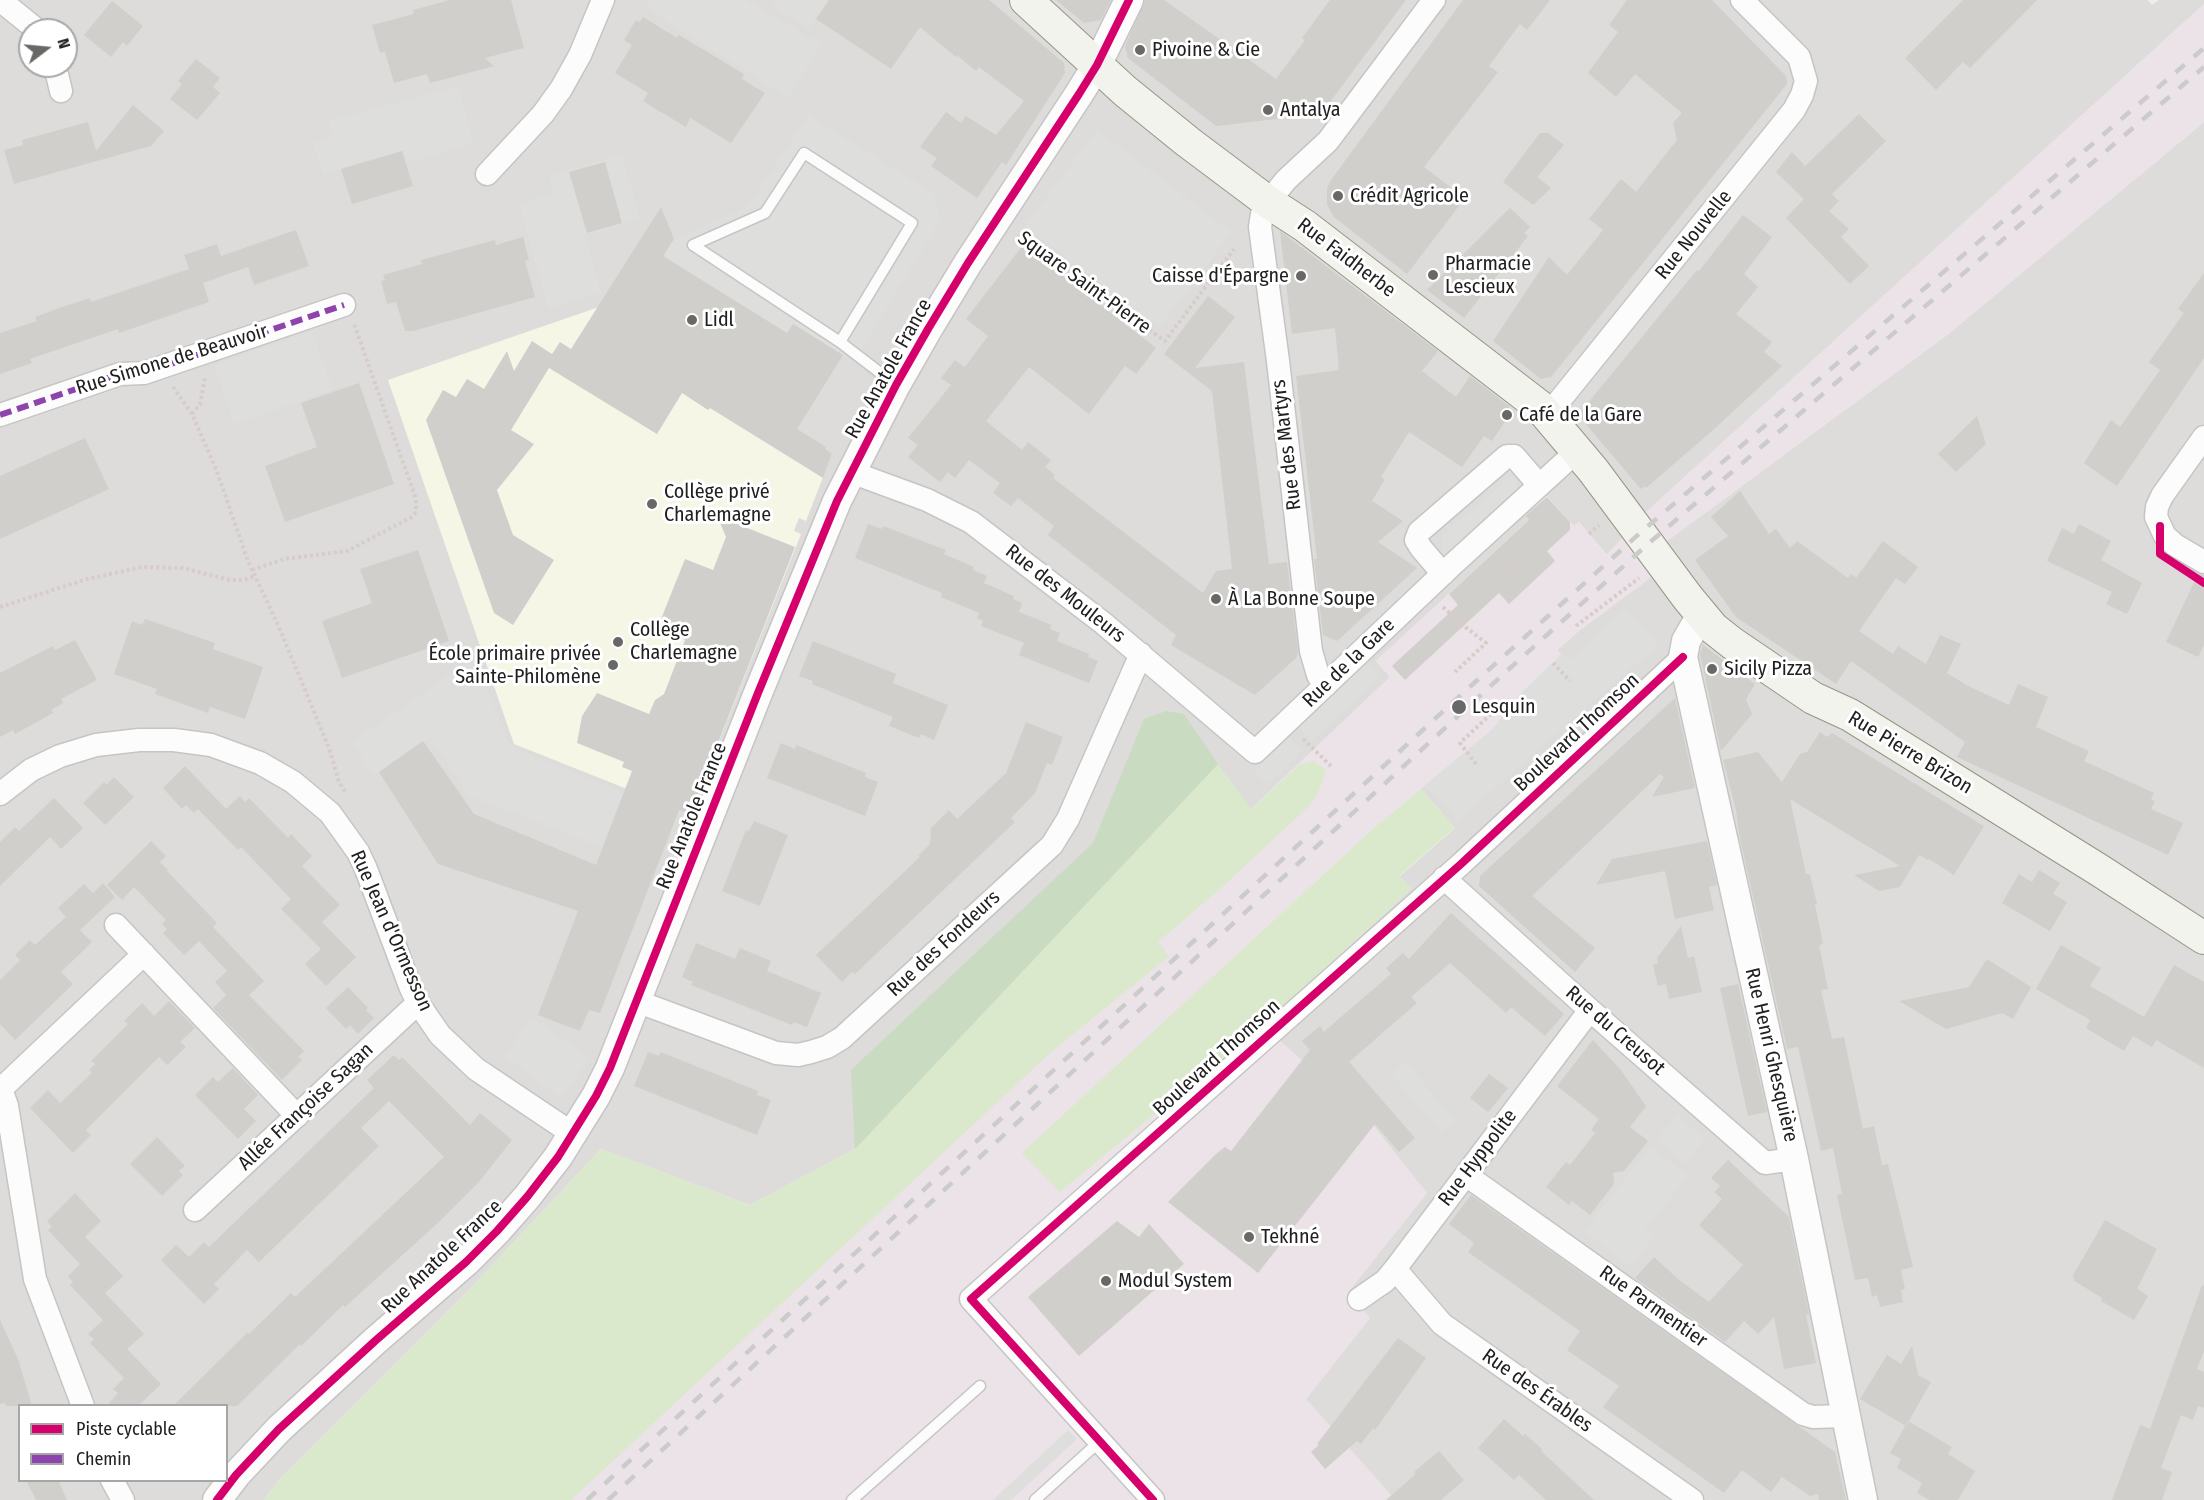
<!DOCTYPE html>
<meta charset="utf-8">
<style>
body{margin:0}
#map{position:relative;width:2204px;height:1500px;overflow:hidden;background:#eeedea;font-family:"Fira Sans Condensed",sans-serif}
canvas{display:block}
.legend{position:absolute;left:18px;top:1404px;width:210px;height:78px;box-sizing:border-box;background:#fff;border:2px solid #a6a6a6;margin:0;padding:8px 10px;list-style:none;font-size:18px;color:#202020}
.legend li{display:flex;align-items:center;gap:12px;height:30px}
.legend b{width:30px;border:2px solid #a6a6a6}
.north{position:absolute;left:18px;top:18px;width:60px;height:60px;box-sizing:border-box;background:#fff;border:2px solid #a6a6a6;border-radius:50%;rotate:74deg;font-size:16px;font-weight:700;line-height:24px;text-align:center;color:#202020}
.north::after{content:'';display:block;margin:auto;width:21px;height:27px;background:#686867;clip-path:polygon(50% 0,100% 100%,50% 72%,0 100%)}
</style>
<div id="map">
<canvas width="2204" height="1500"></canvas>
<ul class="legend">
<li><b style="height:8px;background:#d6006c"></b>Piste cyclable</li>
<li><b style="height:8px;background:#8e44ad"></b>Chemin</li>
</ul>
<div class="north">N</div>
</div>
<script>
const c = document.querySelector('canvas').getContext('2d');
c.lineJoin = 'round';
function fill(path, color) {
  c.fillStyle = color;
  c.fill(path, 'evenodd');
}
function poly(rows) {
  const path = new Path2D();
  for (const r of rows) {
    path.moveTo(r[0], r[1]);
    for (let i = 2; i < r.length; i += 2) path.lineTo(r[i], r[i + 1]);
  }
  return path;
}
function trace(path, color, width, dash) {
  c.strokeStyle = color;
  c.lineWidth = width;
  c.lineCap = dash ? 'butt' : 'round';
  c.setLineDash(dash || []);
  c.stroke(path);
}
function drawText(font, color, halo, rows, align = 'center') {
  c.font = font + ' "Fira Sans Condensed",sans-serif';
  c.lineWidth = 6;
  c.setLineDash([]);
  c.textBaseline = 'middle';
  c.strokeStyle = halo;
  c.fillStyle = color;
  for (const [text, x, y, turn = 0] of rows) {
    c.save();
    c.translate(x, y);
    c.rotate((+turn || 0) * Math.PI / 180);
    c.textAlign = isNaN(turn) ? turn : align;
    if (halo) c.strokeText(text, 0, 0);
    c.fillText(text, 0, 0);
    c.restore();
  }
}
fill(poly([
 [0,0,2148,0,2152,5,2159,0,2204,0,2204,4,1645,513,1607,555,1579,522,1574,526,1545,494,1523,514,1529,520,1376,661,1390,677,1251,809,855,1149,750,1205,601,1149,468,1291,279,1480,264,1500,0,1500],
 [30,30,66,30,66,66,30,66],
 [20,1406,226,1406,226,1480,20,1480],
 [2204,122,2204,1500,1395,1500,1306,1399,1369,1319,1349,1291,1427,1193,1263,1025,1412,888,1399,877,1455,828,1421,789,1561,655,1557,650,1580,630,1653,576,1667,541,1947,335]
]), '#dddcdb');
fill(poly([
 [2204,4,2204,122,1947,335,1667,541,1645,513],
 [1544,494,1573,526,1579,522,1606,555,1624,536,1653,576,1580,630,1557,649,1561,655,1522,692,1493,729,1376,826,1212,978,1061,1191,1263,1025,1374,1126,1427,1193,1349,1291,1370,1318,1306,1399,1395,1500,264,1500,279,1480,468,1291,601,1149,750,1205,855,1149,1251,809,1390,677,1376,661,1529,521,1523,514]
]), '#ebe3e7');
fill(poly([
 [596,308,832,454,806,521,799,518,794,531,801,534,690,814,514,744,388,380]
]), '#f6f6e7');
fill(poly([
 [1313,761,1326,770,1318,793,1310,805,1222,887,1158,942,1169,956,1050,1053,571,1500,264,1500,279,1480,468,1291,601,1149,750,1205,855,1149,1218,764,1251,809,1299,765],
 [1421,789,1455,827,1399,876,1412,888,1263,1025,1060,1192,1022,1153,1376,826]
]), '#dae9cb');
fill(poly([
 [1166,711,1184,714,1218,764,855,1149,851,1070,1093,843,1144,719]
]), '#c9dbc1');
fill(poly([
 [644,0,746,0,821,44,789,98,658,16],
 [776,0,829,0,809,29,772,6],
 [458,87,474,143,411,162,402,151,323,174,313,143,332,138,329,120],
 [808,115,935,194,940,221,855,360,843,355,793,324,787,333,663,256,674,239,746,208],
 [1097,130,1232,232,1159,328,1025,226],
 [622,155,640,219,585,235,601,293,548,308,519,204,554,193,549,176],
 [312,331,333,390,234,424,214,365],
 [1516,472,1517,496,1443,564,1442,535],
 [1625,609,1659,644,1458,821,1425,786,1493,729,1522,692,1561,655,1572,659],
 [475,657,510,746,624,793,603,847,469,796,430,737,373,776,352,742],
 [1366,662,1379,676,1312,741,1298,728],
 [1289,737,1302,751,1267,785,1254,771],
 [532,1017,590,1058,561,1098,504,1056],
 [1406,1062,1455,1120,1441,1132,1391,1074],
 [1678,1115,1705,1139,1684,1164,1656,1140],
 [1650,1146,1688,1176,1645,1230,1654,1237,1630,1267,1584,1231],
 [1068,1430,1077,1439,1011,1500,993,1500]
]), '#dededc');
fill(poly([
 [450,0,511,0,524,48,485,58,494,66,457,76,430,83,427,74,394,83,385,52,380,53,372,25,414,14,413,10],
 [829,0,989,0,1064,63,1065,73,1006,165,1002,162,977,198,931,166,937,158,920,147,946,112,961,123,966,116,996,135,1024,101,979,67,976,71,957,55,956,57,920,27,891,69,816,19],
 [1056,0,1111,0,1101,20,1084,23],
 [1145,0,1164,0,1276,79,1305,40,1302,38,1330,0,1406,0,1321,114,1216,126,1128,58,1125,46],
 [1463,0,1550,0,1527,30,1520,24,1489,66,1498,72,1424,167,1465,198,1407,274,1334,217,1327,205,1327,188,1331,180],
 [1627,0,1712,0,1786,76,1787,84,1551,377,1541,379,1493,341,1549,257,1567,275,1603,230,1589,219,1621,179,1636,192,1677,140,1673,123,1682,113,1635,74,1616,97,1588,73,1618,32,1609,25],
 [1963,0,2037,0,1970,68,1963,62,1936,90,1905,58],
 [112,1,143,26,127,46,123,42,111,57,84,35],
 [643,17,677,38,679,35,744,74,742,79,765,93,731,143,690,118,686,127,654,108,643,101,648,93,615,73,632,45,624,40,636,20,640,22],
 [196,59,220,78,213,87,220,93,197,120,170,99,182,84,178,81],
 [133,105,164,131,151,146,14,184,4,150,23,145,22,140,88,122,96,151],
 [1859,114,1886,141,1832,194,1839,201,1829,211,1849,229,1841,237,1869,266,1850,284,1786,218,1804,199,1776,172,1792,152,1805,166],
 [1540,133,1548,133,1564,145,1537,177,1551,188,1533,205,1503,182],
 [402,151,413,186,352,204,341,169],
 [605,162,622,223,587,233,569,172],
 [661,207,674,239,663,256,787,333,793,324,843,355,797,429,826,447,825,449,832,454,823,478,710,408,708,410,682,393,657,434,549,368,511,430,534,444,497,490,513,535,554,560,513,625,494,613,426,420,443,390,456,397,467,379,484,389,507,351,514,371,532,341,552,354,560,342,571,349],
 [1510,208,1530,227,1524,233,1528,236,1464,318,1427,290],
 [1743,215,1772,237,1744,274,1758,287,1736,314,1772,342,1764,352,1782,366,1713,430,1646,488,1645,486,1641,489,1578,415,1697,270,1699,271],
 [296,230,309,266,254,285,248,267,203,283,209,302,119,333,118,329,30,359,32,363,0,374,0,333,37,321,35,317,62,307,90,298,91,302,189,269,184,255,217,244,221,256],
 [1280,231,1438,351,1422,371,1456,397,1470,376,1509,406,1510,414,1492,441,1484,436,1462,467,1409,432,1381,477,1385,479,1372,501,1403,521,1378,542,1417,568,1337,641,1323,635,1314,559,1317,559,1296,376,1339,370,1335,328,1292,334],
 [523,237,529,260,525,261,535,297,413,331,405,331,396,302,387,304,381,281,385,280,383,275,422,264,421,260,495,240,496,245],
 [1023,245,1156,348,1136,374,1125,366,1089,414,1029,367,986,421,1022,450,1028,442,1051,460,1045,467,1055,475,1053,478,1203,593,1216,571,1232,569,1212,391,1164,354,1208,296,1235,317,1195,368,1244,362,1269,564,1287,562,1298,652,1296,658,1255,695,1171,645,1176,635,1048,535,1054,526,1018,498,1011,506,993,493,1000,483,969,460,955,478,948,472,940,482,908,457,918,445,908,438,951,385,941,378,955,360,965,367,988,336,966,319],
 [2204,273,2204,358,2117,486,2084,463,2111,420,2120,427,2160,370,2149,362,2184,313,2178,309],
 [359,383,394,484,285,522,265,466,317,447,301,403],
 [1977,416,1986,444,1956,472,1938,454],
 [85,438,109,489,0,539,0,476],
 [1740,491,1769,534,1776,529,1790,548,1797,541,1848,578,1851,574,1856,578,1883,541,1918,567,1905,584,1896,578,1859,631,1893,654,1898,646,1926,664,1940,635,1961,644,1947,673,1968,686,2009,705,2018,684,2048,697,2036,727,2089,751,2084,761,2154,793,2151,800,2155,801,2151,809,2183,823,2168,855,1957,757,1965,742,1851,661,1836,684,1736,617,1695,560,1728,536,1711,517],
 [1547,497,1570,522,1570,530,1547,551,1555,561,1509,604,1499,593,1405,680,1392,666,1458,605,1449,594,1529,520,1525,516],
 [717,516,795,547,690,814,679,810,600,1013,589,1010,580,1031,538,1015,578,911,438,864,379,772,423,741,474,814,596,865,632,771,622,767,624,762,577,743,582,716,597,693,649,714,655,700,664,694,685,640,657,629,685,559,713,570,726,537],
 [868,524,882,529,883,526,946,550,944,554,974,567,973,570,987,576,984,583,1014,596,1013,599,1022,603,1019,612,1052,625,1050,629,1060,633,1057,641,1089,654,1088,657,1098,661,1089,683,1019,655,1024,643,981,626,983,621,977,618,979,613,941,597,942,593,855,558],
 [2079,524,2111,541,2101,560,2142,583,2127,614,2106,604,2112,592,2047,561,2062,528,2074,534],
 [418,550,449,641,342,678,322,621,372,603,360,569],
 [2198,574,2204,575,2204,645,2198,657,2166,642],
 [145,619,215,643,213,649,263,667,245,719,210,707,208,713,155,694,157,689,114,674,132,621,142,625],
 [75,640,97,680,61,699,63,703,51,710,53,713,15,734,13,730,0,737,0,673,53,646,55,650],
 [813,641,896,674,893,683,948,705,934,740,921,734,919,738,889,726,893,717,812,684,813,681,799,676],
 [1703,645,1755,684,1746,699,1752,714,1721,751,1700,654],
 [1675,698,1695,788,1652,797,1664,777,1660,774,1532,896,1595,948,1575,972,1479,886,1480,876],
 [1026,722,1063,737,1052,765,1047,763,1035,793,1011,818,1015,822,855,974,852,972,842,982,816,955,920,857,918,856,930,844,931,828,949,810,957,819,1006,773],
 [1820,732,1827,737,1832,733,1984,826,1954,875,1929,859,1928,860,1919,855,1900,887,1879,891,1854,875,1900,866,1790,799,1806,874,1810,874,1817,904,1815,904,1823,944,1819,945,1828,989,1821,990,1832,1039,1844,1037,1863,1129,1874,1126,1882,1165,1888,1164,1913,1267,1901,1270,1905,1289,1901,1290,1903,1302,1880,1307,1877,1295,1872,1297,1868,1278,1855,1280,1837,1195,1842,1194,1833,1148,1821,1151,1798,1047,1787,1049,1739,834,1736,810,1723,760,1758,752,1782,782,1800,754,1807,752],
 [781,743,795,749,796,745,866,773,865,777,878,782,865,816,767,778],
 [185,766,226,809,240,796,245,802,249,798,288,838,291,834,312,856,302,866,340,905,322,922,356,957,326,986,305,964,321,949,281,909,291,899,241,847,238,850,198,809,194,813,186,805,182,809,163,788],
 [114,777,134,797,105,825,83,803,104,782,106,785],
 [54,798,83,828,61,849,50,837,0,886,0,842,15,827,19,831],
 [754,821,788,835,760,906,722,891,746,830,749,831],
 [151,841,166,856,160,862,168,870,167,871,217,923,213,927,264,981,249,995,304,1051,298,1057,302,1060,282,1080,213,1008,226,995,215,982,227,971,199,941,184,955,163,933,167,929,162,924,166,920,134,887,122,900,107,885],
 [1707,841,1717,885,1709,887,1714,910,1675,919,1665,871,1596,885,1612,859],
 [2039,870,2060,883,2053,894,2067,902,2050,931,2002,903,2019,874,2032,882],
 [103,883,115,897,80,930,92,942,61,972,73,984,15,1040,0,1024,0,980,20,960,15,955,30,940,35,945,66,917,58,908,84,884,93,893],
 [1451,913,1564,1014,1545,1036,1511,1007,1506,1013,1450,963,1411,997,1417,1003,1349,1062,1415,1138,1399,1152,1375,1124,1258,1273,1168,1202,1216,1154,1225,1147,1231,1151,1310,1050,1302,1041,1320,1026,1324,1032,1341,1017,1391,974,1386,968,1403,953,1409,959],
 [1681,926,1688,958,1694,956,1702,992,1669,999,1666,984,1658,986,1653,965,1658,963,1657,958],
 [696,943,735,959,740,948,771,961,767,971,821,993,807,1027,794,1022,792,1025,691,985,693,982,682,977],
 [2061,945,2101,968,2090,986,2144,1017,2174,965,2204,982,2204,1068,2156,1040,2152,1047,2133,1036,2124,1051,2086,1028,2090,1020,2036,989],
 [1987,959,2031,987,2013,1019,2002,1013,1946,1029,1899,1001,1969,987],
 [1738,984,1767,1112,1748,1116,1720,988],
 [348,987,368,1008,366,1010,374,1018,358,1034,350,1025,346,1029,326,1008],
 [169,1001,195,1028,180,1042,186,1047,167,1065,159,1057,86,1130,91,1135,73,1153,30,1108,48,1090,60,1103,92,1073,89,1070,95,1064,91,1061,128,1024,124,1021,142,1003,154,1016],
 [1593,1040,1620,1069,1646,1106,1630,1127,1648,1141,1624,1171,1613,1173,1614,1184,1590,1215,1572,1201,1569,1205,1546,1187,1566,1162,1570,1165,1595,1133,1591,1130,1599,1119,1557,1086],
 [648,1052,659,1056,660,1052,673,1057,758,1091,757,1095,771,1100,757,1135,634,1086],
 [394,1055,399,1060,402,1057,470,1125,480,1113,512,1140,478,1183,440,1221,345,1307,343,1305,301,1346,300,1344,237,1406,173,1406,247,1333,249,1334,291,1293,295,1297,444,1157,389,1101,361,1128,379,1146,259,1262,247,1250,214,1284,219,1289,204,1304,161,1260,176,1245,189,1257,204,1242,209,1247,374,1088,367,1080],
 [233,1068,258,1095,244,1109,256,1121,238,1139,195,1095,213,1077,218,1082],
 [1489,1074,1508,1088,1488,1112,1470,1098],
 [157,1137,185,1166,179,1171,183,1175,162,1196,130,1164],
 [1728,1160,1789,1217,1809,1314,1806,1315,1816,1363,1784,1369,1774,1317,1758,1334,1744,1321,1725,1342,1635,1278,1654,1257,1678,1279,1709,1302,1743,1265,1699,1225,1722,1199,1714,1192,1720,1186,1711,1178],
 [75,1193,101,1221,85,1237,123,1276,105,1293,144,1334,127,1349,161,1384,138,1406,107,1406,118,1393,113,1389,124,1378,90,1343,94,1339,88,1334,103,1320,70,1285,73,1282,68,1276,80,1264,48,1230,52,1227,47,1221],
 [1471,1195,1835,1452,1846,1500,1819,1500,1818,1494,1810,1496,1782,1477,1771,1492,1742,1470,1724,1493,1603,1407,1619,1386,1567,1350,1580,1331,1468,1252,1474,1243,1449,1224],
 [2105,1220,2157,1249,2138,1287,2138,1289,2148,1296,2134,1320,2101,1301,2102,1298,2073,1280,2075,1278,2072,1277],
 [1117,1221,1139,1237,1149,1224,1184,1264,1079,1356,1028,1297],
 [2202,1285,2204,1286,2204,1351,2197,1369,2204,1372,2204,1408,2198,1406,2193,1420,2181,1415,2161,1468,2172,1472,2162,1500,2112,1500,2140,1425,2150,1429],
 [0,1320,18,1359,32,1406,6,1406,5,1403,0,1404],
 [1398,1338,1426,1358,1375,1430,1373,1428,1361,1444,1357,1441,1325,1469,1311,1452,1319,1445,1317,1444],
 [1912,1346,1918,1375,1931,1382,1906,1426,1860,1399,1887,1355,1901,1364],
 [1504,1419,1523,1436,1525,1434,1542,1449,1541,1451,1594,1500,1546,1500,1519,1475,1514,1480,1478,1448],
 [1908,1421,1952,1447,1948,1454,1975,1471,1958,1500,1929,1500,1917,1493,1922,1483,1897,1468,1901,1459,1890,1453],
 [1439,1451,1464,1480,1441,1500,1386,1500,1416,1474,1414,1472],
 [26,1480,58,1480,67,1500,36,1500]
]), '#d1cfcc');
const service = poly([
 [840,342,912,223,804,153,765,213,693,245,840,342,896,385],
 [852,1500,980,1386],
 [1035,1500,1100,1441]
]);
const minor = poly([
 [0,0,37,30],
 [55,66,61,91],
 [487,174,543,114,561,89,580,55,603,0],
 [0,415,120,374,144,373,344,305],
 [1547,416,1794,110,1802,95,1806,81,1799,57,1742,0],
 [2204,437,2162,496,2157,507,2156,517,2165,536,2175,545,2204,562],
 [851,472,927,500,971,522,1103,623,1255,752,1451,566,1577,451],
 [1443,574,1421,548,1416,540,1419,532,1507,456,1514,456,1539,485],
 [1325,686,1318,675,1311,651,1278,361,1260,227,1262,214,1268,202,1286,180,1328,141,1434,0],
 [0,794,31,770,60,756,96,745,139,740,174,740,211,745,260,763,293,782,330,813,358,852,366,869,410,986,418,1003,440,1035,476,1069,573,1134],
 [1444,878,1590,1010,1765,1163,1794,1159],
 [116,925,297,1116],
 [636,1001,776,1053,798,1055,811,1052,827,1047,842,1038,1052,845,1068,819,1141,654],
 [0,1086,7,1106,35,1279,83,1406],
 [1,1089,144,954],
 [1466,1175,1803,1414,1813,1417,1847,1416],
 [195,1210,418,1003],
 [1395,1269,1442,1324,1692,1500],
 [1359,1299,1385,1281,1395,1269,1590,1010],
 [112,1480,123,1500],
 [1153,1500,971,1299,1461,864,1683,657]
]);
const tertiary = poly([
 [1701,615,1686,641,1683,657,1794,1159,1863,1500],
 [217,1500,236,1475,279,1429,375,1341,466,1262,497,1231,527,1197,558,1157,596,1096,610,1068,758,693,837,501,896,385,928,329,968,263,1079,94,1097,65,1129,0]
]);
const secondary = poly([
 [1026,0,1125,91,1188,142,1268,202,1305,226,1539,406,1593,470,1688,598,1713,628,1732,643,1813,698,1850,715,2099,870,2204,938]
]);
trace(service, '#c5c5c4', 13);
trace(minor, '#c5c5c4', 25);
trace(tertiary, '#c5c5c4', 31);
trace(secondary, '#959783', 34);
trace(poly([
 [1018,235,1165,341,1234,249],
 [173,387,192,414,216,469,248,561,278,625,329,748,339,782,346,793],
 [192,414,200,404,205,378],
 [1589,534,1599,525],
 [1495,555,1516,578],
 [252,570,284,559,347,551,412,517,416,512,416,499,354,324],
 [0,607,87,579,142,567,183,568,230,580,244,580,255,576],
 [1443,607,1464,626,1486,643,1455,672],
 [1576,626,1639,578],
 [1553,663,1570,681],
 [1303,739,1331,766],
 [1476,764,1460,743,1492,713]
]), '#d7ccc9', 4, [3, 3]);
trace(service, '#fcfcfc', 10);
trace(minor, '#fcfcfc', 22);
trace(tertiary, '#fcfcfc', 28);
trace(secondary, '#f2f3ed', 32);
trace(poly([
 [587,1500,1463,693,1640,533,2204,48],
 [608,1500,1509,669,1648,544,2204,67]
]), '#cbcbcb', 4.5, [12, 12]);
trace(poly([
 [0,415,120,374,144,373,344,305]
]), '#8e44ad', 6, [12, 6]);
trace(poly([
 [2160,526,2160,554,2204,583],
 [217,1500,236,1475,279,1429,375,1341,466,1262,497,1231,527,1197,558,1157,596,1096,610,1068,758,693,837,501,896,385,928,329,968,263,1079,94,1097,65,1129,0],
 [1153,1500,971,1299,1461,864,1683,657]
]), '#d6006c', 8);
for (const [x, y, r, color] of [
 [1140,50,6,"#686867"],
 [1268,110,6,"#686867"],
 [1338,196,6,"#686867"],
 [1433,275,6,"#686867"],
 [1301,276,6,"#686867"],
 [692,320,6,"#686867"],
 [1507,415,6,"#686867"],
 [652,504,6,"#686867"],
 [1216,599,6,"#686867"],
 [618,642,6,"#686867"],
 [613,665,6,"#686867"],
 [1712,669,6,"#686867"],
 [1459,707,8,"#686867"],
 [1249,1237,6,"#686867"],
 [1106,1281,6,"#686867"]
]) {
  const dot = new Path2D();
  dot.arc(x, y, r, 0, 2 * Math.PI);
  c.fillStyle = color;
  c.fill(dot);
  trace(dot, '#fff', 2);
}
drawText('20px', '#202020', '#fff', [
 ["Pivoine & Cie",1152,50],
 ["Antalya",1280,110],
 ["Crédit Agricole",1350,196],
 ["Pharmacie",1445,264],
 ["Lescieux",1445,287],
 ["Caisse d'Épargne",1289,276,"right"],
 ["Lidl",704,320],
 ["Café de la Gare",1519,415],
 ["Collège privé",664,492],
 ["Charlemagne",664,515],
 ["À La Bonne Soupe",1228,599],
 ["Collège",630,630],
 ["Charlemagne",630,653],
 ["École primaire privée",601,654,"right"],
 ["Sainte-Philomène",601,677,"right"],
 ["Sicily Pizza",1724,669],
 ["Lesquin",1472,707],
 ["Tekhné",1261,1237],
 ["Modul System",1118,1281]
], 'left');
drawText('20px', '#202020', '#fff', [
 ["Rue Nouvelle",1694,235,-51],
 ["Rue Faidherbe",1346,258,37],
 ["Square Saint-Pierre",1084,283,36],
 ["Rue Simone de Beauvoir",172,360,-17],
 ["Rue Anatole France",889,369,-61],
 ["Rue des Martyrs",1287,445,-97],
 ["Rue des Mouleurs",1065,594,38],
 ["Rue de la Gare",1349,663,-44],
 ["Boulevard Thomson",1577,733,-43],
 ["Rue Pierre Brizon",1910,753,31],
 ["Rue Anatole France",692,816,-68],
 ["Rue Jean d'Ormesson",391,931,66],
 ["Rue des Fondeurs",944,944,-43],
 ["Rue du Creusot",1615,1031,41],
 ["Rue Henri Ghesquière",1771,1055,77],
 ["Boulevard Thomson",1217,1058,-42],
 ["Allée Françoise Sagan",306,1107,-43],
 ["Rue Hyppolite",1478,1158,-53],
 ["Rue Anatole France",442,1257,-43],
 ["Rue Parmentier",1653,1307,35],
 ["Rue des Érables",1537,1391,35]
]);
</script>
